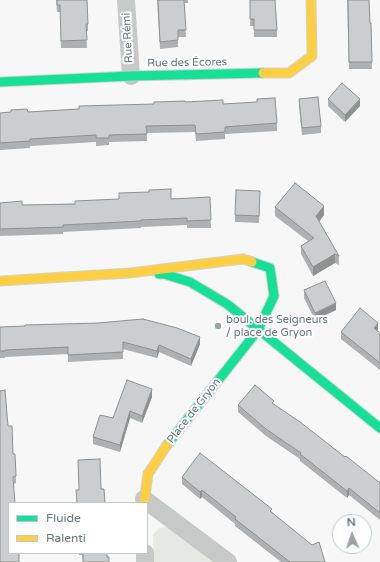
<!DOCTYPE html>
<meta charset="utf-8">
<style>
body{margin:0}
#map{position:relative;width:380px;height:562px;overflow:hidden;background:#f7f7f7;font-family:"Varela Round",sans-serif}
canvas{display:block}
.legend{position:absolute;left:8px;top:502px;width:140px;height:52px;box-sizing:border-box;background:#fff;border:1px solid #c2c9cb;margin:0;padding:5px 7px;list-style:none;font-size:12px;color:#66777d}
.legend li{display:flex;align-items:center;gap:8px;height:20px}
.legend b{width:20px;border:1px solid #c2c9cb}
.north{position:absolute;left:332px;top:514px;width:40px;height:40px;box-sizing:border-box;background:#fff;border:1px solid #c2c9cb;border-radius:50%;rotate:357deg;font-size:11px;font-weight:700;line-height:16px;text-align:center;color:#66777d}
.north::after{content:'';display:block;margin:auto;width:14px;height:18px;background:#99a4a8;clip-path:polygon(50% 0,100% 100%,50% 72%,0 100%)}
</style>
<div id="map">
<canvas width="380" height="562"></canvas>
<ul class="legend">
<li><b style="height:5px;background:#16e098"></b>Fluide</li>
<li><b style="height:5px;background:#ffcf43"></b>Ralenti</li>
</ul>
<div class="north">N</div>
</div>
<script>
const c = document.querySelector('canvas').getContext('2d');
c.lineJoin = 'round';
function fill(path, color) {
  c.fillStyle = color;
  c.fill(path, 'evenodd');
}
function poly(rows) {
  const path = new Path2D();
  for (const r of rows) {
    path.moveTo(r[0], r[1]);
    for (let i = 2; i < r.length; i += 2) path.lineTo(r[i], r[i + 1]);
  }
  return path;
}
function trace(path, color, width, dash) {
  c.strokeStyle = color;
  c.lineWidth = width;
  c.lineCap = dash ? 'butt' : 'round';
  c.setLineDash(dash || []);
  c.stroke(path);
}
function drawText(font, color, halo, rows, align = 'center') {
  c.font = font + ' "Varela Round",sans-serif';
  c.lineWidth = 4;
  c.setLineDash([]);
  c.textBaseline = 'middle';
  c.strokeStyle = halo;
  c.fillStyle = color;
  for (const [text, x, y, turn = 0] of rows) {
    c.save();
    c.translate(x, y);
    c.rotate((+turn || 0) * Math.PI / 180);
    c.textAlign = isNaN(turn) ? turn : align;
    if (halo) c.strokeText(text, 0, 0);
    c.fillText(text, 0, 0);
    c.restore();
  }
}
fill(poly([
 [166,527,173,529,213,562,154,562,153,535,159,528]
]), '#e6e8e5');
const fast = poly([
 [0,82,131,76,263,73],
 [159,274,164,274,190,282,227,304,380,428],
 [167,445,258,330,274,296,270,268,252,262]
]);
const slow = poly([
 [263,73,289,73,312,56,311,0],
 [0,281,130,273,243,259,252,262],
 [144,503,148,474,167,445]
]);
trace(fast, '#d2d3d4', 11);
trace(slow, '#d2d3d4', 11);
trace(poly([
 [126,0,131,76],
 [144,499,228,562],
 [145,553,145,562]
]), '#c7c8c8', 18);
trace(fast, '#16e098', 9);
trace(slow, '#ffcf43', 9);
fill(poly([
 [56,0,87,0,88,24,88,31,86,31,87,48,61,48,60,12,57,12],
 [157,0,188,0,188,3,184,3,186,37,178,37,178,47,160,49],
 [250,0,277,30,277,37,254,37,254,26,250,26],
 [347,0,369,0,370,23,371,23,372,69,349,69],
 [299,99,321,126,321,133,302,135,299,106],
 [328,99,360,106,345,122,328,106],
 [185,102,223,104,277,123,277,131,225,134,225,139,196,141,195,132,147,133,147,141,109,142,109,145,96,146,96,142,30,146,30,148,0,150,0,113,28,112],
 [210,197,211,228,187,228,187,225,141,227,141,228,63,232,63,234,0,236,0,203,22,205,75,204],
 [260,199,259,223,235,222,235,215],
 [275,207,324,215,319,222,339,256,339,265,335,263,313,276,301,254,301,246,308,241,275,216],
 [304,290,336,310,315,320,304,298],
 [0,327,200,344,191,366,159,352,157,358,123,349,123,359,68,362,68,354,5,357,5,358,0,358],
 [378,330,377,331,380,333,380,370,341,339,341,332],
 [152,397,142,423,130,418,120,452,93,444,93,437,113,418],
 [274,404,380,483,380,520,349,495,347,498,300,461,300,459,266,436,238,412,238,405],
 [8,426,13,454,15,454,16,483,14,484],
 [182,477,272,512,325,562,281,562,235,526,235,524,202,497,200,499,182,484],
 [79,553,107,553,107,557,109,562,83,562,82,555,79,555]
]), '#afb0b1');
fill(poly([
 [360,99,360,106,345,122,345,115],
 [324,206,324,215,316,225,316,216],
 [335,254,335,263,313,276,313,267],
 [336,303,336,310,315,320,315,313],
 [378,323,378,330,374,335,374,328],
 [200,337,200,344,191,366,191,359],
 [159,345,159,352,157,358,157,351],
 [152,389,152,397,142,423,142,416],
 [130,411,130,418,120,452,120,445],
 [349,488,349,495,347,498,347,491],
 [202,490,202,497,200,499,200,492]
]), '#8f9090');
const building = poly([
 [57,0,87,0,88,24,86,24,87,40,61,41,60,5,57,5,57,0],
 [158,0,184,0,186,30,178,30,178,40,160,42,158,0],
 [250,0,275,0,277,30,254,30,254,19,250,19,250,0],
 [348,0,369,0,370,23,371,23,372,62,349,62,348,0],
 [342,83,360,99,345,115,328,99,342,83],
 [318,97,321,126,302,128,299,99,318,97],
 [275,98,277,123,225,127,225,132,196,134,195,125,146,126,147,134,109,135,109,138,96,138,96,135,30,139,30,141,0,143,0,113,11,112,11,110,27,109,28,112,79,109,79,106,154,104,154,102,185,101,185,102,223,100,223,104,257,102,257,99,275,98],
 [295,183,324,206,316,216,339,256,335,254,313,267,301,246,314,238,275,207,295,183],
 [171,189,171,199,210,197,211,220,187,221,187,218,141,220,141,221,63,225,63,227,0,229,0,203,22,201,22,205,75,204,75,201,119,199,119,193,149,192,149,190,171,189],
 [236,190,260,191,259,216,235,215,236,190],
 [325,281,336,303,315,313,304,290,325,281],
 [360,308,378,323,374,328,380,333,380,363,341,332,360,308],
 [143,319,177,328,200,337,191,359,159,345,157,351,123,342,123,352,68,355,68,347,5,350,5,351,0,351,0,327,25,326,25,325,98,323,143,319],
 [127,380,152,389,142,416,130,411,120,445,93,437,100,415,113,418,127,380],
 [255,385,274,401,272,403,300,422,345,457,346,456,380,483,380,513,349,488,347,491,300,454,301,453,266,429,238,405,255,385],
 [5,390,8,426,12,426,13,454,15,454,16,476,13,477,15,503,9,503,9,553,19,553,19,562,0,562,0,391,5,390],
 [200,453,272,509,270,511,312,545,319,542,325,562,290,562,235,519,236,517,202,490,200,492,182,477,200,453],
 [100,459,101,489,104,489,105,503,77,503,76,490,79,490,78,460,100,459],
 [83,553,107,553,107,557,109,557,109,562,83,562,83,553]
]);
fill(building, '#cccdce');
trace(building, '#8f9090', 1);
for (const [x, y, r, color] of [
 [218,326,4,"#99a4a8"]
]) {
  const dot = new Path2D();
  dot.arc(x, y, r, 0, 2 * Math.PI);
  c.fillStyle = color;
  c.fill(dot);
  trace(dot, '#fff', 1.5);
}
drawText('11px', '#66777d', '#fff', [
 ["Rue Rémi",128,38,-93],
 ["Rue des Écores",187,63,-1],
 ["Place de Gryon",194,411,-52]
]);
drawText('11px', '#66777d', '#fff', [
 ["boul. des Seigneurs",226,320],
 ["/ place de Gryon",226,333]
], 'left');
</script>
